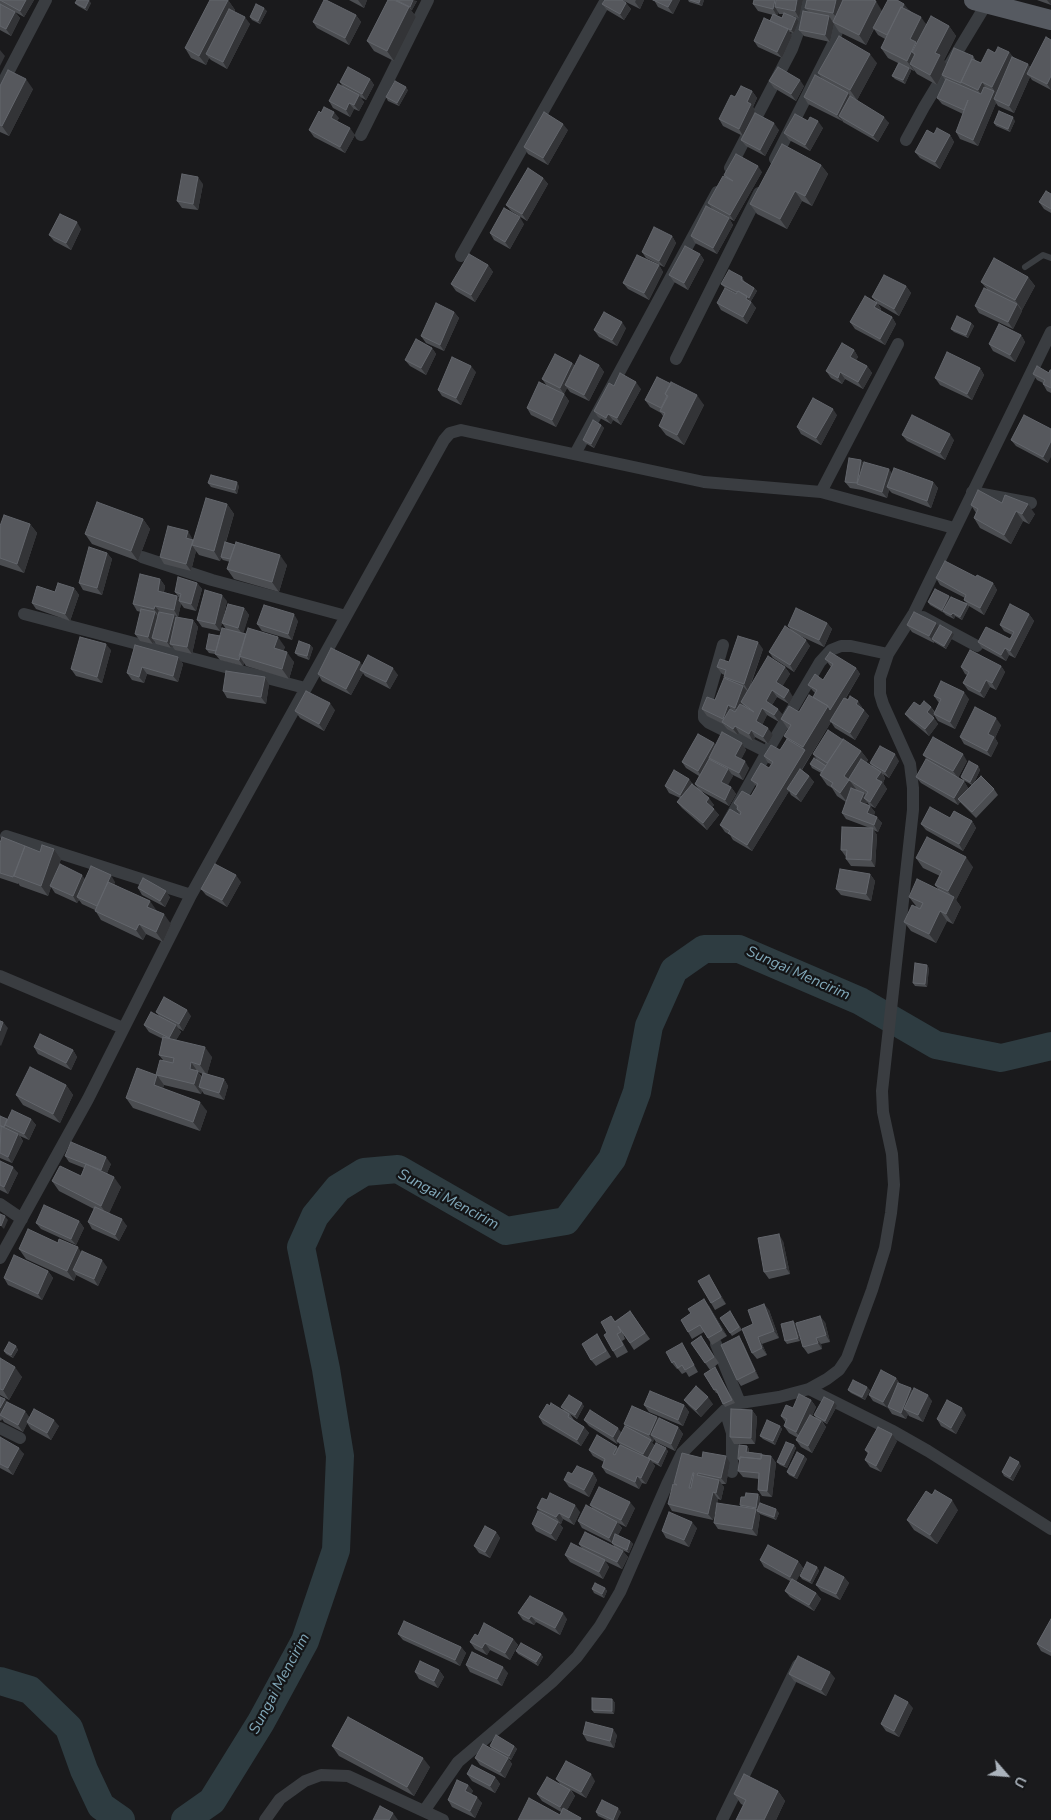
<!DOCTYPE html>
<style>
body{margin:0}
#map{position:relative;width:1051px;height:1820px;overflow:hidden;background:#1a1a1c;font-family:"Nunito Sans",sans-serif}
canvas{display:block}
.north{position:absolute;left:981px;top:1750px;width:50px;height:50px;-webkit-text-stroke:4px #141517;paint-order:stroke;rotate:117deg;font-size:14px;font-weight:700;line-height:20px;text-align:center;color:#abb3bc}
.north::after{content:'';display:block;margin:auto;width:18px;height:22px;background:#abb3bc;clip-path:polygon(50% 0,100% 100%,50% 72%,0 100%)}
</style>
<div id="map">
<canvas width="1051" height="1820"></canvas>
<div class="north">U</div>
</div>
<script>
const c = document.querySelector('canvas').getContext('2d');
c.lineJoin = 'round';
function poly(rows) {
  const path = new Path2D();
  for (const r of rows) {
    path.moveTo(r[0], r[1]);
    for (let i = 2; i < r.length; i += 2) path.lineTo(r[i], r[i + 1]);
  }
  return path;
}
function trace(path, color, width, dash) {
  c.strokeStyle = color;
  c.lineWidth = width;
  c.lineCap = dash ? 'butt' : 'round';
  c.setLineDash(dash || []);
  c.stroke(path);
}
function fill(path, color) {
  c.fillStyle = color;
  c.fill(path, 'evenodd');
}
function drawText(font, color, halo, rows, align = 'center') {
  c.font = font + ' "Nunito Sans",sans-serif';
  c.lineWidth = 4.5;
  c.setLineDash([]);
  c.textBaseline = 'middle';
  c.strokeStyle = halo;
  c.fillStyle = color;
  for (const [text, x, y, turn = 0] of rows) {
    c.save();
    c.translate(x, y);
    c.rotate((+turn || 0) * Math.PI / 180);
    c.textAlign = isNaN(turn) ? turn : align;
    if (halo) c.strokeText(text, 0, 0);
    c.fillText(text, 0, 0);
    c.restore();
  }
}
trace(poly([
 [0,1681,30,1690,69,1728,84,1770,101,1806,121,1820],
 [185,1820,212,1801,261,1722,305,1641,336,1550,340,1456,326,1369,301,1247,315,1216,338,1188,364,1172,398,1169,506,1231,566,1221,612,1159,637,1092,649,1026,674,970,704,949,739,949,860,1001,936,1045,1001,1058,1051,1046]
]), '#2e3c41', 28);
trace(poly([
 [1025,267,1043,255,1051,258]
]), '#3a3d41', 6);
trace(poly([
 [0,88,46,0],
 [361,135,428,0],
 [906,140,924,107,987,3],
 [775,159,833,44,847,0],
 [730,168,792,49,800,27,805,0],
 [461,256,606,0],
 [676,359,759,193],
 [575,454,717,192],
 [821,492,898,344],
 [972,492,1031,503],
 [142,557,212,580,346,616],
 [24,614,305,688],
 [923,617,977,646],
 [723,645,704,712,704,718,709,723,767,752],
 [728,822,767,752,820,662,831,650,841,646,851,646,888,654],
 [6,836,191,895],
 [0,976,123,1028],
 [0,1204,22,1219],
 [0,1258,88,1099,191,895,444,440,450,433,461,430,704,482,821,492,954,528],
 [716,1344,740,1403],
 [809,1389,891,1430,928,1451,1051,1529],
 [725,1410,732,1433,732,1472],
 [0,1428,20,1438],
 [424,1811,458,1762,552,1682,577,1657,600,1626,620,1592,668,1482,682,1453,725,1410,740,1403,779,1397,809,1389,827,1379,839,1370,847,1358,872,1290,885,1248,891,1213,894,1185,892,1154,883,1112,882,1091,913,810,913,788,910,764,883,704,880,694,880,678,888,654,914,613,1051,332],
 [265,1820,280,1799,305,1781,321,1775,348,1776,443,1820],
 [722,1820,798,1665]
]), '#3a3d41', 12);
trace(poly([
 [974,0,1051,20]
]), '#565a61', 20);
fill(poly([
 [0,0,34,0,24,17,15,12,20,18,11,36,0,30],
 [228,0,235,10,234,12,250,24,227,69,211,60,209,58,206,65,191,58,185,48],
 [349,0,367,0,364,8],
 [388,0,417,1,412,10,410,9,416,17,394,61,374,51,367,41],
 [622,0,644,0,640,9],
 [654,0,680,0,673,14,658,7],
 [688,0,704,0,702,6,689,2],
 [754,0,803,0,799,18,792,16,796,18,799,21,794,33,789,32,792,36,782,58,758,47,754,41,770,21,773,15,758,11,753,4],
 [778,12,779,14,783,14,782,18,777,16],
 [807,0,842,0,841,5,882,11,909,10,927,25,949,26,956,36,944,60,947,65,973,56,976,61,981,63,995,53,1009,52,1013,57,1030,67,1051,40,1051,90,1032,80,1030,77,1014,113,998,106,996,103,978,146,960,139,956,132,963,114,942,104,937,98,945,80,942,75,944,72,937,85,917,74,914,70,914,71,910,69,911,71,905,84,895,79,892,76,898,63,888,58,881,48,885,39,878,35,874,29,866,45,839,32,834,24,830,42,804,36,799,30,809,12,805,8],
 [1037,0,1051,0,1051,5],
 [75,3,91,3,87,11,78,6],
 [626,3,631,9,624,20,607,10,602,4],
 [267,11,260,24,252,20,250,17],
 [356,15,361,22,349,45,317,28,313,22],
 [877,63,857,100,851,97,889,123,878,142,843,122,842,120,842,121,808,104,804,97,823,80,818,73],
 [370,79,374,85,366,100,360,97,364,102,359,111,354,109,350,117,333,108,329,101,343,87,340,82],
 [769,81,804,86,796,101,774,88],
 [0,86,33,89,9,136,0,132],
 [408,90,399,106,388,101,386,97],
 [752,91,757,98,753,107,755,111,749,124,779,130,765,156,746,146,741,140,743,136,723,126,719,119,735,97],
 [339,118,337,121,355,135,345,153,314,137,309,130],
 [808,121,823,128,810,151,789,140,784,133],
 [1015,121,1010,132,996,126,994,123],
 [568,130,548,165,528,154,524,147],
 [934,134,950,135,954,142,940,169,920,158,915,152],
 [821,165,828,174,812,206,802,201,787,229,757,214,750,204],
 [762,172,734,221,713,210,708,203,725,177,724,175],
 [543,178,548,184,527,221,511,211,506,205],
 [203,184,198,210,182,208,177,201],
 [1051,194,1051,213,1044,209,1039,202],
 [729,218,733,225,717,254,695,243,691,236],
 [524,224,510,249,494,240,490,233],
 [81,229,71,250,54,241,49,235],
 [672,236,676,243,664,267,646,258,642,252],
 [700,254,704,260,688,290,674,282,669,275],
 [488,265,493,272,475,302,456,291,451,284],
 [659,265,663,272,649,300,628,289,623,283],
 [742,277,744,281,754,288,757,291,751,301,750,301,756,308,747,324,721,310,717,303,736,294,724,287,721,284],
 [1028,277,1035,286,1022,310,1021,309,1022,311,1013,329,979,313,975,306,987,289,981,282],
 [906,286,911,293,899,316,878,304,881,309,880,311,892,317,896,324,885,345,855,329,850,322,876,302,872,297],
 [454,312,459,318,444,351,426,343,421,336],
 [971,323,974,326,968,338,954,332,951,329],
 [626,328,617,346,599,337,594,330],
 [1021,335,1025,342,1015,362,993,351,989,344],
 [432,348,436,354,426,375,410,366,405,360],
 [854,350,858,357,856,360,867,366,872,373,863,389,845,379,842,384,831,378,826,371],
 [572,363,575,366,599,365,604,372,589,401,570,392,567,388,564,394,569,401,556,427,531,415,527,408,547,386,542,379],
 [980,368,984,375,972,400,940,385,935,378],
 [1051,370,1051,393,1047,391,1043,384,1043,383,1037,380,1033,374,1049,373],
 [476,372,461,405,442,396,438,390],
 [657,377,704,405,684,445,666,435,659,426,663,416,661,413,650,407,645,400],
 [614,386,641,389,621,425,613,420,611,424,598,417,594,411],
 [837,415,821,445,801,434,797,427],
 [601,425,604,428,594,448,585,443,583,440],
 [1051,429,1048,463,1016,446,1011,440],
 [902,435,954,440,945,460,907,441],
 [861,460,864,464,892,474,933,482,938,488,931,508,892,493,889,490,887,498,862,490,850,488,845,482],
 [208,483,239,486,237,494,211,487],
 [227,504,234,514,226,542,287,565,279,592,234,579,227,569,230,562,223,560,221,558,220,561,199,555,196,551,191,571,164,564,160,557,192,538,192,539,193,540],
 [971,505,1035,514,1029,524,1023,521,1011,544,980,528,974,518,976,513],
 [143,519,150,529,138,561,92,544,85,534],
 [30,524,37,533,24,573,0,565,0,526],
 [107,553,112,559,102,595,83,590,79,583],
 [976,577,993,583,997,590,984,615,969,606,962,620,955,616,954,619,946,615,944,613,930,605,928,602,950,598,967,603,964,600,965,598,940,585,936,578],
 [160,579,165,586,164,592,177,596,180,600,180,599,175,592,197,583,202,589,196,611,184,608,181,604,178,617,174,615,176,618,193,620,198,627,192,654,175,650,172,646,171,648,156,644,154,641,153,644,140,641,135,634,141,612,137,611,133,604],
 [74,588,79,595,70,621,36,609,32,603,55,592],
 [227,601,220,631,202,627,197,620],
 [244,608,249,615,243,633,285,647,283,651,294,662,289,679,246,666,244,663,243,666,220,660,215,654,209,653,206,649,226,629,222,623],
 [1029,614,1034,621,1015,658,1009,655,1006,661,982,648,978,642,1010,639,1012,635,1004,631,1000,625],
 [298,621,292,640,262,631,257,624],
 [827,623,832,629,824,647,796,634,810,646,794,672,773,658,769,652,792,631,788,626],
 [907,625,954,635,946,649,934,642,934,643,912,632],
 [135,645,178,657,183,664,178,682,147,674,144,683,132,680,127,673],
 [310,645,313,648,309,660,298,656,295,653],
 [763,649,750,687,785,667,790,674,782,686,793,697,789,704,777,697,772,705,783,715,779,722,767,715,762,725,773,735,768,744,755,737,753,741,739,733,738,735,727,729,723,724,707,716,702,709,715,700,725,678,724,677,725,675,722,674,717,667],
 [111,650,102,683,76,676,71,669],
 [825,659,856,668,860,674,846,698,862,707,862,708,869,716,855,740,835,728,831,722,802,770,809,776,814,782,801,802,791,795,789,791,752,851,733,840,730,835,725,832,720,825,740,815,737,809,737,808,734,803,751,796,757,787,751,780,769,768,771,764,768,763,764,756,780,750,787,739,784,736,788,729,781,719,799,712,813,697,815,693,813,691,808,685,823,680,831,667],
 [362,666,398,675,390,689,365,676,363,673,351,695,322,681,318,674],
 [1001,666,1005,672,996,690,990,687,984,698,968,690,963,683,967,675,965,674,961,667],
 [265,677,269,684,266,704,227,698,223,691],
 [934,696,969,699,955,729,938,721,934,715,933,717,938,724,929,736,910,720,905,714,920,706,931,707,935,712,939,703],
 [335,710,324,731,300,718,295,711],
 [1001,725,995,738,998,743,991,757,964,744,960,737],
 [714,743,715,746,742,743,746,750,741,759,749,768,743,780,731,774,733,776,727,785,731,787,736,794,729,806,701,791,714,805,712,807,719,815,707,830,682,808,677,802,680,798,669,793,665,786,689,779,693,785,699,790,695,784,699,776,686,768,682,762],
 [861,751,868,760,866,763,873,767,870,763,899,761,889,778,883,774,885,778,883,783,887,789,875,808,869,805,867,802,866,804,870,806,875,812,874,815,882,823,878,832,873,830,877,835,875,867,851,866,846,859,846,857,841,850,870,828,846,819,842,813,846,802,837,796,832,788,827,785,820,775,821,773,812,768,810,764,817,760,813,754],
 [923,755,967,761,958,778,964,781,968,788,967,790,972,785,963,780,961,777,978,766,980,770,974,783,994,789,998,795,976,818,960,802,958,805,921,783,916,777,927,759],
 [950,818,972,821,976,828,963,851,926,830,921,824],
 [0,843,25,846,40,852,54,849,61,859,56,873,85,879,115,882,114,884,157,911,171,924,163,942,146,934,143,940,101,920,95,910,82,904,79,900,77,903,55,893,51,887,48,896,20,886,18,883,18,884,0,878],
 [916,858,973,867,956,900,961,907,953,924,947,921,936,943,911,931,904,922,916,906,909,897,939,890,935,885,940,876,923,868],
 [870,874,875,881,871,901,841,895,836,889],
 [241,882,227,907,206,895,201,889],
 [138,888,170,897,165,907,142,895],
 [929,968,927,987,915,986,913,983],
 [156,1012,191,1016,183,1031,178,1028,181,1032,176,1040,212,1057,207,1074,224,1079,228,1086,224,1100,204,1094,202,1091,201,1094,164,1085,163,1088,207,1111,200,1131,133,1108,126,1098,156,1075,163,1060,159,1055,163,1039,149,1032,144,1025,159,1016],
 [198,1072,203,1074,202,1077],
 [34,1047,73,1050,77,1057,71,1070,38,1054],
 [66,1085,73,1095,60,1123,23,1105,16,1095],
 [0,1116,7,1119,31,1119,36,1125,29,1140,20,1136,23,1141,12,1163,0,1158],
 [65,1156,111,1164,107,1173,121,1187,109,1213,127,1226,119,1241,92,1229,88,1222,94,1209,59,1191,52,1181,81,1176,84,1168,69,1162],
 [0,1161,18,1173,8,1194,0,1190],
 [79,1221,84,1228,76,1245,41,1229,36,1223],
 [783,1241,790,1274,769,1279,764,1272],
 [58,1243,81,1252,107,1267,98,1286,76,1275,74,1281,26,1259,19,1249],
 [48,1271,53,1278,42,1300,8,1285,4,1278],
 [713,1282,726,1304,715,1310,711,1303],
 [709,1306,727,1336,712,1345,704,1332,692,1339,688,1332],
 [769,1310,779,1338,762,1344,767,1355,757,1359,752,1353,753,1324],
 [630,1311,650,1339,634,1350,623,1333,625,1339,622,1341,628,1352,617,1358,613,1351,607,1333,615,1321],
 [730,1311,742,1330,732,1336,720,1318],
 [793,1321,796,1324,800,1341,787,1344,785,1341],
 [825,1322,830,1342,821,1344,822,1349,808,1354,803,1347],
 [597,1334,611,1357,596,1366,591,1360],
 [701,1336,719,1363,710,1370,691,1343],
 [743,1343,759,1378,741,1386,737,1380],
 [16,1346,18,1350,13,1358,6,1354,4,1351],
 [686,1350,698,1372,689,1377,686,1372,682,1374,678,1369,677,1369,672,1363],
 [0,1358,22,1377,9,1400,0,1395],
 [715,1367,735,1403,725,1407,717,1393,716,1393,704,1374],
 [896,1378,900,1384,932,1401,923,1422,909,1416,908,1414,906,1419,892,1414,888,1408,873,1401,869,1395],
 [848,1390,870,1390,865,1400,851,1393],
 [0,1397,5,1399,7,1402,25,1411,29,1418,59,1426,51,1440,31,1429,27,1423,23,1432,4,1422,2,1419,1,1421,0,1420],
 [684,1400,713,1404,701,1417,689,1406],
 [811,1400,816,1407,812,1416,816,1418,814,1415,837,1406,827,1424,822,1421,826,1427,812,1453,801,1447,796,1440,798,1438,789,1433,784,1426,786,1423,781,1416,793,1408],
 [644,1405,684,1405,689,1412,683,1426,649,1412],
 [550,1406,564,1410,561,1407,584,1406,577,1419,570,1414,574,1420,584,1427,589,1433,581,1446,543,1424,539,1417],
 [752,1410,757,1417,755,1444,734,1444,730,1437],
 [966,1415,956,1434,941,1426,937,1419],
 [584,1420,621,1433,627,1428,624,1424,658,1420,678,1427,683,1434,675,1451,656,1442,654,1439,653,1442,651,1441,654,1445,668,1451,661,1467,652,1462,655,1466,646,1484,642,1483,639,1489,606,1473,602,1467,604,1462,593,1456,589,1450,618,1448,620,1445,618,1442,617,1444,589,1426],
 [780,1426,782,1429,775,1445,763,1439,760,1436],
 [0,1437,24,1454,13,1475,0,1468],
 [897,1441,881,1472,870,1467,865,1460,868,1454,865,1450],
 [794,1445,796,1448,787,1468,780,1465,777,1462],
 [747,1446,749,1449,749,1452,771,1456,776,1463,772,1497,762,1496,758,1490,759,1479,743,1477,738,1471,739,1461,738,1459],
 [804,1456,807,1459,797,1479,789,1475,787,1472],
 [702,1458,730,1463,726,1484,721,1484,724,1487,721,1500,718,1499,713,1520,672,1511,668,1504,675,1484,674,1483],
 [1021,1466,1013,1481,1004,1476,1002,1472],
 [593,1473,597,1480,589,1497,569,1487,564,1480],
 [758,1494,760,1497,759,1506,779,1513,776,1520,760,1514,758,1512,760,1516,757,1536,718,1529,714,1523,741,1507,740,1505,745,1497],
 [547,1500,580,1512,574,1525,563,1519,561,1524,559,1523,563,1528,556,1541,536,1531,532,1524,541,1513,537,1508],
 [590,1505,635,1508,626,1527,618,1523,622,1528,618,1535,630,1541,633,1544,629,1553,617,1548,623,1551,628,1557,622,1569,605,1561,609,1567,603,1579,570,1562,565,1555,583,1550,579,1544,614,1546,612,1543,582,1528,578,1521,593,1509],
 [958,1510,937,1544,914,1530,907,1520],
 [697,1528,689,1547,666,1538,662,1531],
 [496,1532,500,1538,490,1558,479,1553,474,1546],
 [760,1560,798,1561,803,1568,796,1581,816,1593,821,1599,814,1611,790,1597,785,1591,790,1581,764,1567],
 [817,1567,819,1571,812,1584,802,1579,800,1576],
 [844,1577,849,1583,840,1600,821,1591,816,1585],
 [605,1588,607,1591,604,1598,594,1593,592,1589],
 [518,1613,567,1619,560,1635,536,1622,534,1625,523,1620],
 [1051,1619,1051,1656,1041,1651,1037,1644],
 [398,1634,461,1647,466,1653,460,1666,403,1640],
 [478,1636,513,1639,518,1645,510,1660,490,1650,487,1655,475,1649,470,1642],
 [516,1651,541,1654,543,1657,538,1666,518,1654],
 [466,1665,508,1673,502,1686,470,1672],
 [439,1670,444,1677,438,1688,419,1679,415,1672],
 [789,1674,835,1678,826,1696,794,1681],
 [612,1699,615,1703,614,1714,594,1713,592,1710],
 [913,1708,899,1737,886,1731,881,1724],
 [583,1734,617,1735,614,1748,587,1741],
 [332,1746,430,1767,414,1796,339,1756],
 [490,1746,514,1746,517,1749,511,1760,508,1758,512,1764,505,1778,480,1765,475,1758,492,1749],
 [467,1774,495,1777,500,1784,495,1793,472,1781],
 [556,1779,595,1781,586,1798,571,1790,575,1796,567,1810,560,1815,561,1812,542,1801,537,1794,560,1784],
 [468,1785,473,1791,471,1794,482,1803,475,1818,452,1807,448,1800],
 [778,1791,785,1801,776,1820,736,1820,743,1805,741,1804,734,1794],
 [596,1812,621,1812,617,1820,607,1820,598,1816]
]), '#4b4d51');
fill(poly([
 [26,0,34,0,24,17,20,11],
 [89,0,91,3,87,11,85,8],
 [228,0,235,10,211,56,206,54,209,58,206,65,199,56],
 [358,0,367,0,364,8],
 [413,0,417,1,412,10,410,7],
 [636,0,644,0,640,9,635,2],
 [672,0,680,0,673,14,668,7],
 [700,0,704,0,702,6,699,3],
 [775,0,779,0,775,7,778,12,777,16,773,9],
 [797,0,803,0,799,18,795,11],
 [836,0,842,0,838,20,833,13],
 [1047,0,1051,0,1051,5],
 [876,1,882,11,866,45,859,35],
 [626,3,631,9,624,20,620,14],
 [904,4,909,10,892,42,888,36],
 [409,7,416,17,394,61,387,51],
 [264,8,267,11,260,24,258,21],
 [15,12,20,18,11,36,6,29],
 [356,15,361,22,349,45,345,38],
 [829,16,834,24,830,42,825,35],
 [245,17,250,24,227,69,223,62],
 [921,17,928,27,915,54,912,52,918,61,910,64,914,70,914,71,907,61,910,39],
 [796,18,799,21,794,33,791,30],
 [949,26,956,36,944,60,947,65,937,85,930,75,935,53],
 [788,29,792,36,782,58,777,52],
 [0,50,5,56,0,66],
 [1009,52,1016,61,998,97,992,87],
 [870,54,877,63,857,100,850,90],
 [1028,64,1033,71,1027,74,1030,77,1014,113,1009,106],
 [909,68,911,71,905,84,903,80],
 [1051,76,1051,90,1047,84],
 [26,79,33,89,9,136,2,126],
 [370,79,374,85,366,100,362,94],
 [800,80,804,86,796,101,791,94],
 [982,82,989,92,984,100,978,90],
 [406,87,408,90,399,106,397,103],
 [752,91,757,98,753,107,755,111,743,136,739,129,747,102],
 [994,91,999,98,994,99,996,103,978,146,973,140],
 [848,93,853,100,839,116,842,120,842,121,837,115],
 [359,95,364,102,359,111,354,105],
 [349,103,354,109,350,117,346,110],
 [334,112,339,118,335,124,331,118],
 [884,117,889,123,878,142,873,136],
 [1013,117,1015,121,1010,132,1008,129],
 [818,121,823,128,810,151,805,145],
 [774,123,779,130,765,156,760,150],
 [563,124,568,130,548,165,543,158],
 [350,128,355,135,345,153,340,147],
 [950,135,954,142,940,169,935,162],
 [821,165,828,174,812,206,805,196],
 [758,166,762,172,734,221,730,215],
 [198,177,203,184,198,210,193,204],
 [543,178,548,184,527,221,522,214],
 [795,191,802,201,787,229,780,219],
 [520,217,524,224,510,249,505,242],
 [729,218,733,225,717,254,713,248],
 [77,222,81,229,71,250,66,243],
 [672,236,676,243,664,267,659,261],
 [700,254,704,260,688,290,684,283],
 [488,265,493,272,475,302,471,295],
 [659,265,663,272,649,300,644,293],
 [1028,277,1035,286,1022,310,1015,300],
 [906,286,911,293,899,316,894,309],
 [754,288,757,291,751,301,749,298],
 [747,296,756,308,747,324,743,317,746,299],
 [877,303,881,309,879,314,874,307],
 [1017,304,1022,311,1013,329,1008,322],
 [454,312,459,318,444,351,440,345],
 [892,317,896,324,885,345,880,339],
 [622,322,626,328,617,346,612,340],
 [971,323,974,326,968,338,966,335],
 [1021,335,1025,342,1015,362,1010,355],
 [432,348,436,354,426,375,421,368],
 [854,350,858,357,855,363,850,357],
 [572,363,577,369,565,385,567,388,564,394,560,388],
 [599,365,604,372,589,401,584,395],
 [471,366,476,372,461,405,456,398],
 [867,366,872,373,863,389,858,382],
 [980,368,984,375,972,400,967,394],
 [840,372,845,379,842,384,838,378],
 [636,382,641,389,621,425,617,418],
 [564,394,569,401,556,427,552,420],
 [697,395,704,405,684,445,677,435],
 [833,409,837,415,821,445,816,438],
 [608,414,613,420,611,424,606,418],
 [601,425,604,428,594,448,591,444],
 [950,434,954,440,945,460,940,453],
 [1051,441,1051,457,1048,463,1043,457],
 [861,460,865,466,858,484],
 [889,469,894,476,887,487,889,490,887,498,882,492],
 [237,482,239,486,237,494,235,490],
 [933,482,938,488,931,508,927,501],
 [227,504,234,514,220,561,214,551],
 [1028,504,1035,514,1029,524,1022,514],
 [1016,511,1023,521,1011,544,1004,535],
 [143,519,150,529,138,561,131,551],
 [30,524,37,533,24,573,17,564],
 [188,531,192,538,191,544,186,538],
 [192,545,196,551,191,571,186,564],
 [107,553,112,559,102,595,97,588],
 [280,555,287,565,279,592,272,582],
 [160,579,165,586,162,598,158,591],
 [197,583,202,589,196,611,191,604],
 [993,583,997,590,984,615,980,608],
 [74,588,79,595,70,621,65,614],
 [222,595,227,601,220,631,215,624],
 [177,596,181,602,179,601,181,604,178,617,174,610],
 [949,596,951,600,943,611,944,613,942,610],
 [967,604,969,607,962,620,960,617],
 [155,606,160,612,159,616,154,609],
 [244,608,249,615,243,635,238,628],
 [155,612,159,619,152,638,154,641,153,644,148,637],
 [953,613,955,616,954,619,951,615],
 [294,614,298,621,292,640,288,634],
 [1029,614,1034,621,1015,658,1010,651],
 [174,615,178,622,170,644,172,646,171,648,167,642],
 [193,620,198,627,192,654,187,647],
 [827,623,832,629,824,647,819,640],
 [936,623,940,629,932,639,934,643,929,636],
 [952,632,954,635,946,649,944,646],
 [278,637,285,647,281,658,274,648],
 [806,640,810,646,794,672,790,665],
 [758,642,763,649,748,691,744,684],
 [106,644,111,650,102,683,97,677],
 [310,645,313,648,309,660,307,656],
 [1005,648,1009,655,1006,661,1001,655],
 [287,652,294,662,289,679,282,669],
 [178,657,183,664,178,682,173,676],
 [240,657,244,663,243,666,239,660],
 [360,662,365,669,360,670,363,673,351,695,346,689],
 [1001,666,1005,672,996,690,992,683],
 [142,667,147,674,144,683,139,677],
 [785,667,790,674,781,689,776,682],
 [393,668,398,675,390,689,386,682],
 [856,668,860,674,831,722,830,721,831,722,789,790,787,789,789,791,752,851,747,845,805,750,803,747,828,706],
 [265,677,269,684,266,704,261,697],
 [986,680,990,687,984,698,980,692],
 [743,686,748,692,741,702,743,705,739,714,735,708],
 [772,690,777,697,770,708,766,701],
 [789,690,793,697,789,704,784,698],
 [964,692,969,699,955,729,950,722],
 [858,701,862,707,860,711,856,704],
 [330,703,335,710,324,731,319,724],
 [728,705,733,712,727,726,723,719],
 [931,707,935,714,931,719,927,712],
 [762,708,767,715,761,728,756,721],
 [778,709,783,715,779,722,774,715],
 [864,710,869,716,855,740,850,733],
 [934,718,938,724,929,736,925,729],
 [996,718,1001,725,995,738,998,743,991,757,987,751,988,734],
 [735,726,739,733,738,735,733,729],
 [768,728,773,735,768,744,763,737],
 [751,730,755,737,753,741,749,734],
 [714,743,718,750,709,758,712,761,702,778,698,771],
 [742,743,746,750,740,762,735,756],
 [861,751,868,760,853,783,850,781,856,789,847,802,840,793,844,776],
 [895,754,899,761,889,778,885,772],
 [963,754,967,761,958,778,953,771],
 [745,761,749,768,743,780,739,773],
 [978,766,980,770,973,785,970,782],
 [728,769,733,776,726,789,721,782],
 [881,772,885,778,883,783,887,789,875,808,870,802,876,779],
 [809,776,814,782,801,802,796,795],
 [689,779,694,786,685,801,680,795],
 [964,781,968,788,961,801,958,799,960,802,958,805,954,798],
 [731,787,736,794,729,806,725,800],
 [864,793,868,799,864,798,867,802,864,808,860,802],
 [709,798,714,805,711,808,706,802],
 [870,806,875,812,872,820,867,813],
 [714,809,719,815,707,830,703,823],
 [877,817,882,823,878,832,874,825],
 [972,821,976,828,963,851,959,844],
 [873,828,877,835,875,867,871,860],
 [54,849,61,859,48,896,41,886],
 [966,857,973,867,956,900,961,907,953,924,946,914,953,898,948,891],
 [870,874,875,881,871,901,866,894],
 [82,875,87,882,77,897,79,900,77,903,73,896],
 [111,875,115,882,101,913,97,906],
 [236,875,241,882,227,907,222,900],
 [166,891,170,897,165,907,160,901],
 [150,901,157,911,147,907],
 [940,911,947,921,936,943,929,934],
 [164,914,171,924,163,942,156,932],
 [139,924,146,934,143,940,136,930],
 [927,965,929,968,927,987,925,984],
 [187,1010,191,1016,183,1031,179,1024],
 [3,1022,8,1028,1,1046,0,1045,0,1031],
 [176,1025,181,1032,173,1045,169,1038],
 [205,1047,212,1057,207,1075,200,1065],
 [73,1050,77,1057,71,1070,66,1063],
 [191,1062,204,1081,199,1087,202,1091,201,1094,194,1084,190,1069],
 [157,1075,164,1085,161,1095,154,1085],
 [224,1079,228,1086,224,1100,219,1093],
 [66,1085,73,1095,60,1123,53,1114],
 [200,1102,207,1111,200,1131,193,1122],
 [31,1119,36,1125,29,1140,24,1134],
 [18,1134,23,1141,12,1163,8,1157],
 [106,1157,111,1164,105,1177,101,1170],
 [13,1167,18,1173,8,1194,4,1187],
 [114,1177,121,1187,108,1216,101,1206],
 [5,1216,8,1220,4,1229,1,1226],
 [122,1219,127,1226,119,1241,115,1235],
 [79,1221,84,1228,76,1245,71,1239],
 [779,1234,783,1241,790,1274,786,1268],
 [78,1247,84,1257,73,1270,76,1275,74,1281,67,1271],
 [102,1260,107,1267,98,1286,94,1279],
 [48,1271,53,1278,42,1300,38,1294],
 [709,1275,713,1282,726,1304,721,1297],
 [704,1299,709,1306,727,1336,722,1330],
 [764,1304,769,1310,779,1338,774,1331],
 [820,1316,825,1322,830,1342,826,1335],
 [793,1321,796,1324,800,1341,798,1338],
 [739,1336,743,1343,759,1378,755,1371],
 [758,1337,762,1344,767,1355,762,1348],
 [816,1338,821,1344,822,1349,818,1343],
 [16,1346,18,1350,13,1358,11,1355],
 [15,1367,22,1377,9,1400,3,1390],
 [896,1378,900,1384,888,1409,883,1402],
 [867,1387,870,1390,865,1400,862,1397],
 [911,1388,915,1395,904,1409,908,1414,906,1419,901,1413],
 [928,1395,932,1401,923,1422,918,1415],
 [708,1397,713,1404,701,1417,696,1410],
 [5,1399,10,1406,0,1415,0,1408],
 [811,1400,816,1407,801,1439,796,1432],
 [834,1402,837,1406,827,1424,825,1421],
 [582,1403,584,1406,577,1419,575,1415],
 [684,1405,689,1412,683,1426,678,1420],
 [962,1408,966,1415,956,1434,951,1428],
 [752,1410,757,1417,755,1444,751,1438],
 [25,1411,30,1418,23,1432,18,1425],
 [657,1417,661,1424,651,1435,654,1439,653,1442,649,1435],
 [54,1420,59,1426,51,1440,47,1433],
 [821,1421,826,1427,812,1453,808,1446],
 [780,1426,782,1429,775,1445,773,1441],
 [584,1427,589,1433,581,1446,577,1440],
 [678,1427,683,1434,675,1451,671,1444],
 [618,1428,623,1435,617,1441,618,1442,617,1444,613,1437],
 [892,1434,897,1441,881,1472,876,1466],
 [651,1440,655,1447,648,1461,643,1454],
 [794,1445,796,1448,787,1468,784,1465],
 [747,1446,749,1449,748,1455,746,1452],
 [19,1448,24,1454,13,1475,8,1468],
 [666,1448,668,1451,661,1467,658,1463],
 [726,1456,730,1463,726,1484,721,1478],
 [771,1456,776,1463,772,1497,767,1491],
 [804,1456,807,1459,797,1479,794,1476],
 [650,1459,655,1466,646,1484,641,1478],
 [1019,1462,1021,1466,1013,1481,1010,1477],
 [593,1473,597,1480,589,1497,584,1490],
 [637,1476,642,1483,639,1489,635,1482],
 [719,1480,724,1487,721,1500,716,1493],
 [713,1492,718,1499,713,1520,708,1514],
 [758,1494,760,1497,758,1512,756,1508],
 [952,1500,958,1510,937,1544,930,1535],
 [630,1502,635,1508,626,1527,621,1520],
 [575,1505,580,1512,574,1525,569,1518],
 [756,1509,760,1516,757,1536,752,1529],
 [776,1509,779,1513,776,1520,774,1517],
 [559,1513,563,1519,561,1524,556,1517],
 [558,1522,563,1528,556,1541,551,1534],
 [617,1522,622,1528,613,1544,609,1538],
 [692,1522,697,1528,689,1547,684,1540],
 [496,1532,500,1538,490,1558,485,1552],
 [630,1541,633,1544,629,1553,627,1550],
 [623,1551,628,1557,622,1569,617,1562],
 [605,1560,609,1567,603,1579,599,1572],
 [798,1561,803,1568,795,1584,790,1577],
 [817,1567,819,1571,812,1584,810,1581],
 [844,1577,849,1583,840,1600,836,1594],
 [605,1588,607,1591,604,1598,602,1594],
 [816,1593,821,1599,814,1611,809,1605],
 [563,1613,567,1619,560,1635,555,1628],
 [531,1616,536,1622,534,1625,529,1619],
 [513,1639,518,1645,510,1660,505,1653],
 [485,1643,490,1650,487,1655,482,1648],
 [461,1647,466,1653,460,1666,455,1660],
 [541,1654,543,1657,538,1666,536,1662],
 [503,1667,508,1673,502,1686,497,1679],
 [439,1670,444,1677,438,1688,434,1681],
 [830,1672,835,1678,826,1696,821,1690],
 [612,1699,615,1703,614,1714,612,1711],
 [908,1702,913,1708,899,1737,894,1731],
 [613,1729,617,1735,614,1748,610,1741],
 [514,1746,517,1749,511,1760,509,1756],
 [423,1758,430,1767,414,1796,407,1787],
 [508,1758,512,1764,505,1778,500,1772],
 [591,1774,595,1781,586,1798,581,1792],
 [495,1777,500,1784,495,1793,490,1786],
 [468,1785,473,1791,470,1798,465,1791],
 [570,1790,575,1796,565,1814,560,1807],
 [778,1791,785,1801,776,1820,764,1820],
 [477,1797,482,1803,475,1818,470,1811],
 [618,1808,621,1812,617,1820,613,1820],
 [393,1813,398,1820,389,1820]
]), '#333437');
const building = poly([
 [0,0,26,0,20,11,0,0],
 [77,0,89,0,85,8,75,3,77,0],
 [210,0,228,0,199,56,185,48,210,0],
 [324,0,326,0,356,15,345,38,313,22,324,0],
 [388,0,394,0,409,7,387,51,367,41,388,0],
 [396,0,413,0,410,7,396,0],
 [605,0,622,0,626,3,620,14,602,4,605,0],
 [653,0,672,0,668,7,653,0],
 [690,0,700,0,699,3,690,0],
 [754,0,775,0,773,9,753,4,754,0],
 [776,0,797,0,795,11,775,7,776,0],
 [807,0,836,0,833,13,805,8,807,0],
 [843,0,873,0,876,1,859,35,833,22,843,0],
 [888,0,897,0,904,4,902,8,901,7,887,35,873,28,888,0],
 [0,4,15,12,6,29,0,26,0,4],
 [256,4,264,8,258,21,250,17,256,4],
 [901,7,921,17,910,39,916,42,907,61,881,48,901,7],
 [229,9,245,17,223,62,206,54,229,9],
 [803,11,829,16,825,35,799,30,803,11],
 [784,13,796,18,791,30,770,21,773,14,782,18,784,13],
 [931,16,949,26,935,53,940,55,930,75,910,64,915,54,912,52,931,16],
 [764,18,788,29,777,52,754,41,764,18],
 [839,36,870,54,850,90,818,73,839,36],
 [1046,37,1051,40,1051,76,1047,84,1027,74,1046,37],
 [998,47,1009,52,992,87,982,82,978,90,961,82,972,59,981,63,988,49,995,53,998,47],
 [954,48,973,56,961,82,961,83,942,75,954,48],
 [1012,57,1028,64,1009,106,994,99,1012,57],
 [899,63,909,68,903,80,892,76,899,63],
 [348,67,370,79,362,94,340,82,348,67],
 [778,67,800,80,791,94,769,81,778,67],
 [8,70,26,79,2,126,0,125,0,86,8,70],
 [815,75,848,93,837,115,804,97,815,75],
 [946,79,981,94,984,87,994,91,973,140,956,132,968,100,964,110,937,98,946,79],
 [395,81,406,87,397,103,386,97,395,81],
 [338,84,359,95,354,105,349,103,346,110,329,101,338,84],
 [741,86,752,91,747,102,751,104,739,129,719,119,731,95,735,97,741,86],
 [850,96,884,117,873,136,839,116,850,96],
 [324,107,334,112,331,118,350,128,340,147,309,130,319,111,321,113,324,107],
 [999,111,1013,117,1008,129,994,123,999,111],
 [544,112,563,124,543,158,524,147,544,112],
 [755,113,774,123,760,150,741,140,755,113],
 [795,114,808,121,810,117,818,121,805,145,784,133,795,114],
 [937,128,950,135,935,162,915,152,927,130,934,134,937,128],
 [782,144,821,165,805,196,795,191,780,219,750,204,782,144],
 [736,154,758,166,730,215,708,203,723,176,733,181,724,175,736,154],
 [528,168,543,178,522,214,506,205,528,168],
 [182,174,198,177,193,204,177,201,182,174],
 [1046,191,1051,194,1051,209,1039,202,1046,191],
 [706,206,729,218,713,248,691,236,706,206],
 [504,208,520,217,505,242,490,233,504,208],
 [60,214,77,222,66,243,49,235,60,214],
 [654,227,672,236,659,261,642,252,654,227],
 [685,246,700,254,684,283,669,275,685,246],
 [469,254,488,265,471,295,451,284,469,254],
 [637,255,659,265,644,293,623,283,637,255],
 [994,258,1028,277,1015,300,981,282,994,258],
 [729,270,742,277,741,280,754,288,749,298,738,291,737,292,721,284,729,270],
 [884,275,906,286,894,309,872,297,884,275],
 [725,288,736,294,738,291,747,296,746,299,751,302,743,317,717,303,725,288],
 [984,288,1017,304,1008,322,975,306,984,288],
 [865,296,877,303,874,307,892,317,880,339,850,322,865,296],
 [436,303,454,312,440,345,421,336,436,303],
 [604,312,622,322,612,340,594,330,604,312],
 [957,316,971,323,966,335,951,329,957,316],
 [999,324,1021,335,1010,355,989,344,999,324],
 [416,339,432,348,421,368,405,360,416,339],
 [842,343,854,350,850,357,867,366,858,382,840,372,838,378,826,371,842,343],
 [947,352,980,368,967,394,935,378,947,352],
 [555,354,572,363,560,388,542,379,555,354],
 [580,355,599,365,584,395,565,385,580,355],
 [452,357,471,366,456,398,438,390,452,357],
 [1037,366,1049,373,1050,370,1051,370,1051,388,1043,384,1045,380,1033,374,1037,366],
 [620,373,636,382,617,418,608,414,606,418,594,411,609,383,614,386,620,373],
 [657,377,671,384,665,394,667,396,661,408,645,400,657,377],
 [539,382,564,394,552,420,527,408,539,382],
 [671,382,697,395,677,435,659,426,665,413,660,411,668,396,665,394,671,382],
 [813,398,833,409,816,438,797,427,813,398],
 [912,415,950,434,940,453,902,435,912,415],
 [1024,415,1051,429,1051,441,1043,457,1011,440,1024,415],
 [593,420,601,425,591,444,583,440,593,420],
 [849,458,861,460,857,483,845,482,849,458],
 [864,462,889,469,882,492,857,484,864,462],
 [894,468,933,482,927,501,887,487,894,468],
 [211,475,237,482,235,490,208,483,211,475],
 [978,490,1002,503,1005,495,1028,504,1022,514,1016,511,1004,535,974,518,978,509,971,505,978,490],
 [206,498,227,504,214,551,192,545,206,498],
 [97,502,143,519,131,551,85,534,97,502],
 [4,515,30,524,17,564,0,558,0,526,4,515],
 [168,526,188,531,186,538,193,540,186,564,160,557,168,526],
 [225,542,235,545,230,559,221,557,225,542],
 [236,542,280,555,272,582,227,569,236,542],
 [89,547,107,553,97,588,79,583,89,547],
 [945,561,976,577,977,575,993,583,980,608,964,600,966,595,936,578,945,561],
 [140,574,160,579,158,591,177,596,174,610,155,606,154,609,133,604,140,574],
 [178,577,197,583,191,604,179,601,181,594,175,592,178,577],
 [58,583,74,588,65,614,32,603,37,586,55,592,58,583],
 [935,589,949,596,942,610,928,602,935,589],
 [205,590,222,595,215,624,197,620,205,590],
 [951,597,967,604,960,617,953,613,951,615,943,611,951,597],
 [228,604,244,608,238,628,222,623,228,604],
 [1010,604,1029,614,1010,651,1005,648,1001,655,978,642,986,627,1010,639,1014,632,1000,625,1010,604],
 [264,605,294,614,288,634,257,624,264,605],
 [796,608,827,623,819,640,788,626,796,608],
 [141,609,155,612,148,637,135,634,141,609],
 [159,612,174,615,167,642,152,638,159,612],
 [914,612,936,623,929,636,907,625,914,612],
 [176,617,193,620,187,647,170,644,176,617],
 [940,625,952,632,944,646,932,639,940,625],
 [785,626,806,640,790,665,769,652,785,626],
 [222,628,246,634,239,660,215,654,222,628],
 [248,628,278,637,274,648,287,652,282,669,239,656,248,628],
 [209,634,220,636,216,651,206,649,209,634],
 [738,636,758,642,744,684,724,677,726,670,717,667,720,659,729,662,738,636],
 [80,637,106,644,97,677,71,669,80,637],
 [299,641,310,645,307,656,295,653,299,641],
 [135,645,178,657,173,676,142,667,139,677,127,673,135,645],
 [331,648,360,662,346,689,318,674,331,648],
 [970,650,1001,666,992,683,986,680,980,692,963,683,969,672,961,667,970,650],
 [830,652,856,668,830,710,828,706,813,697,817,690,808,685,815,674,823,680,833,664,825,659,830,652],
 [368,655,393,668,386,682,360,670,368,655],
 [768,656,785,667,776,682,789,690,784,698,772,690,766,701,778,709,774,715,762,708,756,721,768,728,763,737,751,730,749,734,735,726,733,729,722,722,730,709,735,712,740,704,754,712,741,702,768,656],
 [226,671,265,677,261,697,223,691,226,671],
 [724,678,743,686,735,708,728,705,723,719,702,709,707,697,715,700,724,678],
 [941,681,964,692,950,722,934,714,941,699,934,696,941,681],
 [306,691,330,703,319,724,295,711,306,691],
 [809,695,828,706,803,747,784,736,791,725,781,719,789,706,799,712,809,695],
 [850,696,858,701,856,704,864,710,850,733,830,721,844,698,848,700,850,696],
 [924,701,931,707,927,712,934,718,925,729,905,714,914,702,920,706,924,701],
 [975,707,996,718,988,734,994,737,987,751,960,737,975,707],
 [828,730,843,740,827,763,813,754,828,730],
 [722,732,742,743,735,756,745,761,739,773,709,758,722,732],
 [698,734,714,743,698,771,682,762,698,734],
 [933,737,963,754,953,771,923,755,933,737],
 [787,739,805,750,747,845,728,833,730,831,720,825,730,809,740,815,741,812,737,809,738,806,734,803,742,791,751,796,758,784,751,780,761,763,769,768,773,762,764,756,771,745,780,750,787,739],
 [843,739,861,751,844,776,849,780,840,793,831,786,833,783,820,775,843,739],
 [880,746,895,754,885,772,870,763,880,746],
 [814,758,826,766,822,771,810,764,814,758],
 [709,759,728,769,721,782,731,787,725,800,695,784,709,759],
 [861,759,881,772,876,779,882,782,870,802,864,798,868,792,849,780,848,780,861,759],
 [926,759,964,781,954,798,916,777,926,759],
 [969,761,978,766,970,782,961,777,969,761],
 [800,769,809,776,796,795,787,789,800,769],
 [674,770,689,779,680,795,665,786,674,770],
 [981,776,994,789,972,812,958,799,981,776],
 [692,784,709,798,706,802,714,809,703,823,677,802,692,784],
 [851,788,864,793,860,802,870,806,867,813,877,817,874,825,842,813,851,788],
 [930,807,950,818,954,811,972,821,959,844,921,824,930,807],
 [842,827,873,828,871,860,846,859,847,850,841,850,842,827],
 [2,837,25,846,13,877,0,873,0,843,2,837],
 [927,837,966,857,948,891,935,885,942,871,916,858,927,837],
 [42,845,54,849,41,886,14,876,25,846,40,852,42,845],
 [60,864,82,875,73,896,50,886,60,864],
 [215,864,236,875,222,900,201,889,215,864],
 [91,866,111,875,97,906,77,897,91,866],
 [840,869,870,874,866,894,836,889,840,869],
 [143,878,166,891,160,901,138,888,143,878],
 [917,879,954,897,946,914,940,911,929,934,904,922,912,905,920,909,923,903,909,897,917,879],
 [108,882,150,901,147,907,164,914,156,932,139,924,136,930,95,911,108,882],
 [915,963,927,965,925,984,913,983,915,963],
 [164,997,187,1010,179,1024,156,1012,164,997],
 [151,1012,176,1025,169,1038,144,1025,151,1012],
 [0,1021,3,1022,0,1031,0,1021],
 [40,1034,73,1050,66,1063,34,1047,40,1034],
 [163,1037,205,1047,200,1065,191,1062,190,1069,198,1071,194,1084,157,1075,154,1085,200,1102,193,1122,126,1098,137,1068,156,1075,160,1060,173,1063,174,1058,159,1055,163,1037],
 [30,1067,66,1085,53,1114,16,1095,30,1067],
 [203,1073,224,1079,219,1093,199,1087,203,1073],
 [12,1110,31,1119,24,1134,5,1125,12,1110],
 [0,1116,7,1119,4,1127,1,1126,0,1126,0,1116],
 [1,1126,18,1134,8,1157,0,1153,1,1126],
 [71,1142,106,1157,101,1170,65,1156,71,1142],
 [0,1161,13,1167,4,1187,0,1185,0,1161],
 [86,1164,114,1177,101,1206,52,1181,60,1166,81,1176,86,1164],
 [44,1205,79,1221,71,1239,36,1223,44,1205],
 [95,1207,122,1219,115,1235,88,1222,95,1207],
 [0,1214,5,1216,1,1226,0,1225,0,1214],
 [28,1229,58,1243,59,1239,78,1247,67,1271,19,1249,28,1229],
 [779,1234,786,1268,764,1272,758,1238,779,1234],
 [82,1251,102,1260,94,1279,73,1270,82,1251],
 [14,1255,48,1271,38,1294,4,1278,14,1255],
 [709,1275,721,1297,711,1303,698,1281,709,1275],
 [704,1299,722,1330,708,1338,700,1325,688,1332,681,1320,691,1313,688,1309,704,1299],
 [764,1304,774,1331,758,1337,762,1348,752,1353,742,1329,753,1324,748,1310,764,1304],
 [630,1311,645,1333,630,1343,618,1326,621,1332,617,1334,623,1345,613,1351,604,1335,607,1333,601,1322,611,1316,615,1322,630,1311],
 [730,1311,739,1327,730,1333,720,1318,730,1311],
 [820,1316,826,1335,816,1338,818,1343,803,1347,796,1323,820,1316],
 [793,1321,798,1338,785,1341,781,1324,793,1321],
 [597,1334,606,1351,591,1360,582,1344,597,1334],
 [701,1336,714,1357,705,1363,691,1343,701,1336],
 [739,1336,755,1371,737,1380,721,1345,739,1336],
 [9,1342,16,1346,11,1355,4,1351,9,1342],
 [682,1343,694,1365,685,1370,682,1365,678,1368,674,1361,672,1363,666,1352,682,1343],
 [0,1358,15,1367,3,1390,0,1389,0,1358],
 [715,1367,732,1400,723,1404,716,1389,714,1390,704,1374,715,1367],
 [881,1370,896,1378,883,1402,869,1395,881,1370],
 [853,1380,867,1387,862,1397,848,1390,853,1380],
 [898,1383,911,1388,901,1413,888,1407,898,1383],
 [696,1386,708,1397,696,1410,684,1400,696,1386],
 [914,1388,928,1395,918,1415,904,1409,914,1388],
 [650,1391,684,1405,678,1420,644,1405,650,1391],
 [799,1394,811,1400,796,1432,784,1426,787,1419,781,1416,786,1405,793,1408,799,1394],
 [569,1395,582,1403,575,1415,561,1407,569,1395],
 [0,1397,5,1399,0,1408,0,1397],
 [824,1397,834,1402,825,1421,814,1415,824,1397],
 [947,1400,962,1408,951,1428,937,1419,947,1400],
 [7,1402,25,1411,18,1425,0,1415,7,1402],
 [551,1403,569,1414,568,1417,584,1427,577,1440,539,1417,547,1404,550,1406,551,1403],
 [632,1406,657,1417,649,1435,624,1424,632,1406],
 [34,1409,54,1420,47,1433,27,1422,34,1409],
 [731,1409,752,1410,751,1438,730,1437,731,1409],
 [590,1410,618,1428,613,1437,584,1420,590,1410],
 [810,1415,821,1421,808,1446,796,1440,810,1415],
 [659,1418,678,1427,671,1444,651,1435,659,1418],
 [767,1420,780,1426,773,1441,760,1436,767,1420],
 [625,1426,651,1440,643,1454,617,1441,625,1426],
 [878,1427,892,1434,876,1466,865,1460,869,1452,865,1450,878,1427],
 [597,1435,617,1447,613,1454,615,1455,620,1445,650,1459,641,1478,637,1476,635,1482,602,1467,605,1459,589,1450,597,1435],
 [0,1437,19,1448,8,1468,0,1464,0,1437],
 [786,1442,794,1445,784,1465,777,1462,786,1442],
 [656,1443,666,1448,658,1463,648,1458,656,1443],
 [739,1445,747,1446,746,1452,762,1454,761,1459,740,1457,740,1459,738,1459,739,1445],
 [703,1452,726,1456,721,1478,698,1473,697,1475,719,1480,716,1493,713,1492,708,1514,668,1504,673,1484,677,1485,674,1483,682,1453,702,1458,703,1452],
 [693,1473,694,1473,691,1488,689,1488,693,1473],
 [797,1452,804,1456,794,1476,787,1472,797,1452],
 [761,1455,771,1456,767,1491,758,1490,759,1473,738,1471,740,1457,761,1459,761,1455],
 [1010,1457,1019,1462,1010,1477,1002,1472,1010,1457],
 [577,1466,593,1473,584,1490,564,1480,568,1472,572,1474,577,1466],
 [599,1487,630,1502,621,1520,590,1505,599,1487],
 [935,1490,952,1500,930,1535,907,1520,926,1491,932,1495,935,1490],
 [550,1493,575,1505,569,1518,559,1513,556,1517,537,1508,542,1498,547,1500,550,1493],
 [746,1493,758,1494,756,1508,740,1505,741,1497,745,1497,746,1493],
 [717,1503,756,1509,752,1529,714,1523,717,1503],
 [760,1503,776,1509,774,1517,757,1511,760,1503],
 [586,1505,617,1522,609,1538,578,1521,586,1505],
 [538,1511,558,1522,551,1534,532,1524,538,1511],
 [669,1512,692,1522,684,1540,662,1531,669,1512],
 [485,1526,496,1532,485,1552,474,1546,485,1526],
 [585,1532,623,1551,617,1562,579,1544,585,1532],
 [615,1534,630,1541,627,1550,612,1543,615,1534],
 [571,1543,605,1560,599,1572,565,1555,571,1543],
 [768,1545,798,1561,790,1577,760,1560,768,1545],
 [807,1562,817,1567,810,1581,800,1576,807,1562],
 [825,1567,844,1577,836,1594,816,1585,825,1567],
 [792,1579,816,1593,809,1605,785,1591,792,1579],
 [595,1583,605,1588,602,1594,592,1589,595,1583],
 [530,1596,563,1613,555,1628,531,1616,529,1619,518,1613,530,1596],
 [1051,1619,1051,1652,1037,1644,1051,1619],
 [404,1621,461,1647,455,1660,398,1634,404,1621],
 [484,1623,513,1639,505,1653,485,1643,482,1648,470,1642,475,1634,478,1636,484,1623],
 [521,1643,541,1654,536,1662,516,1651,521,1643],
 [472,1652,503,1667,497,1679,466,1665,472,1652],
 [798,1656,830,1672,821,1690,789,1674,798,1656],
 [420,1661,439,1670,434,1681,415,1672,420,1661],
 [895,1695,908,1702,894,1731,881,1724,895,1695],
 [592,1698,612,1699,612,1711,592,1710,592,1698],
 [348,1717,423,1758,407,1787,332,1746,348,1717],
 [586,1722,613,1729,610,1741,583,1734,586,1722],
 [496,1735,514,1746,509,1756,490,1746,496,1735],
 [483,1744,508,1758,500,1772,475,1758,483,1744],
 [566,1761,591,1774,581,1792,556,1779,566,1761],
 [472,1765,495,1777,490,1786,467,1774,472,1765],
 [744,1774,778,1791,764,1820,736,1820,746,1800,734,1794,744,1774],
 [547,1777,570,1790,560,1807,537,1794,547,1777],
 [457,1780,468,1785,465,1791,477,1797,470,1811,448,1800,457,1780],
 [529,1798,560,1815,563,1808,581,1818,580,1820,518,1820,529,1798],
 [602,1800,618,1808,613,1820,596,1812,602,1800],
 [380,1806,393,1813,389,1820,373,1820,380,1806]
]);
fill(building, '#56585d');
trace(building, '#63666c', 1);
drawText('italic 15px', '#81a8b9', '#141517', [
 ["Sungai Mencirim",798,974,24],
 ["Sungai Mencirim",448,1200,28],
 ["Sungai Mencirim",280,1684,-62]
]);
</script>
